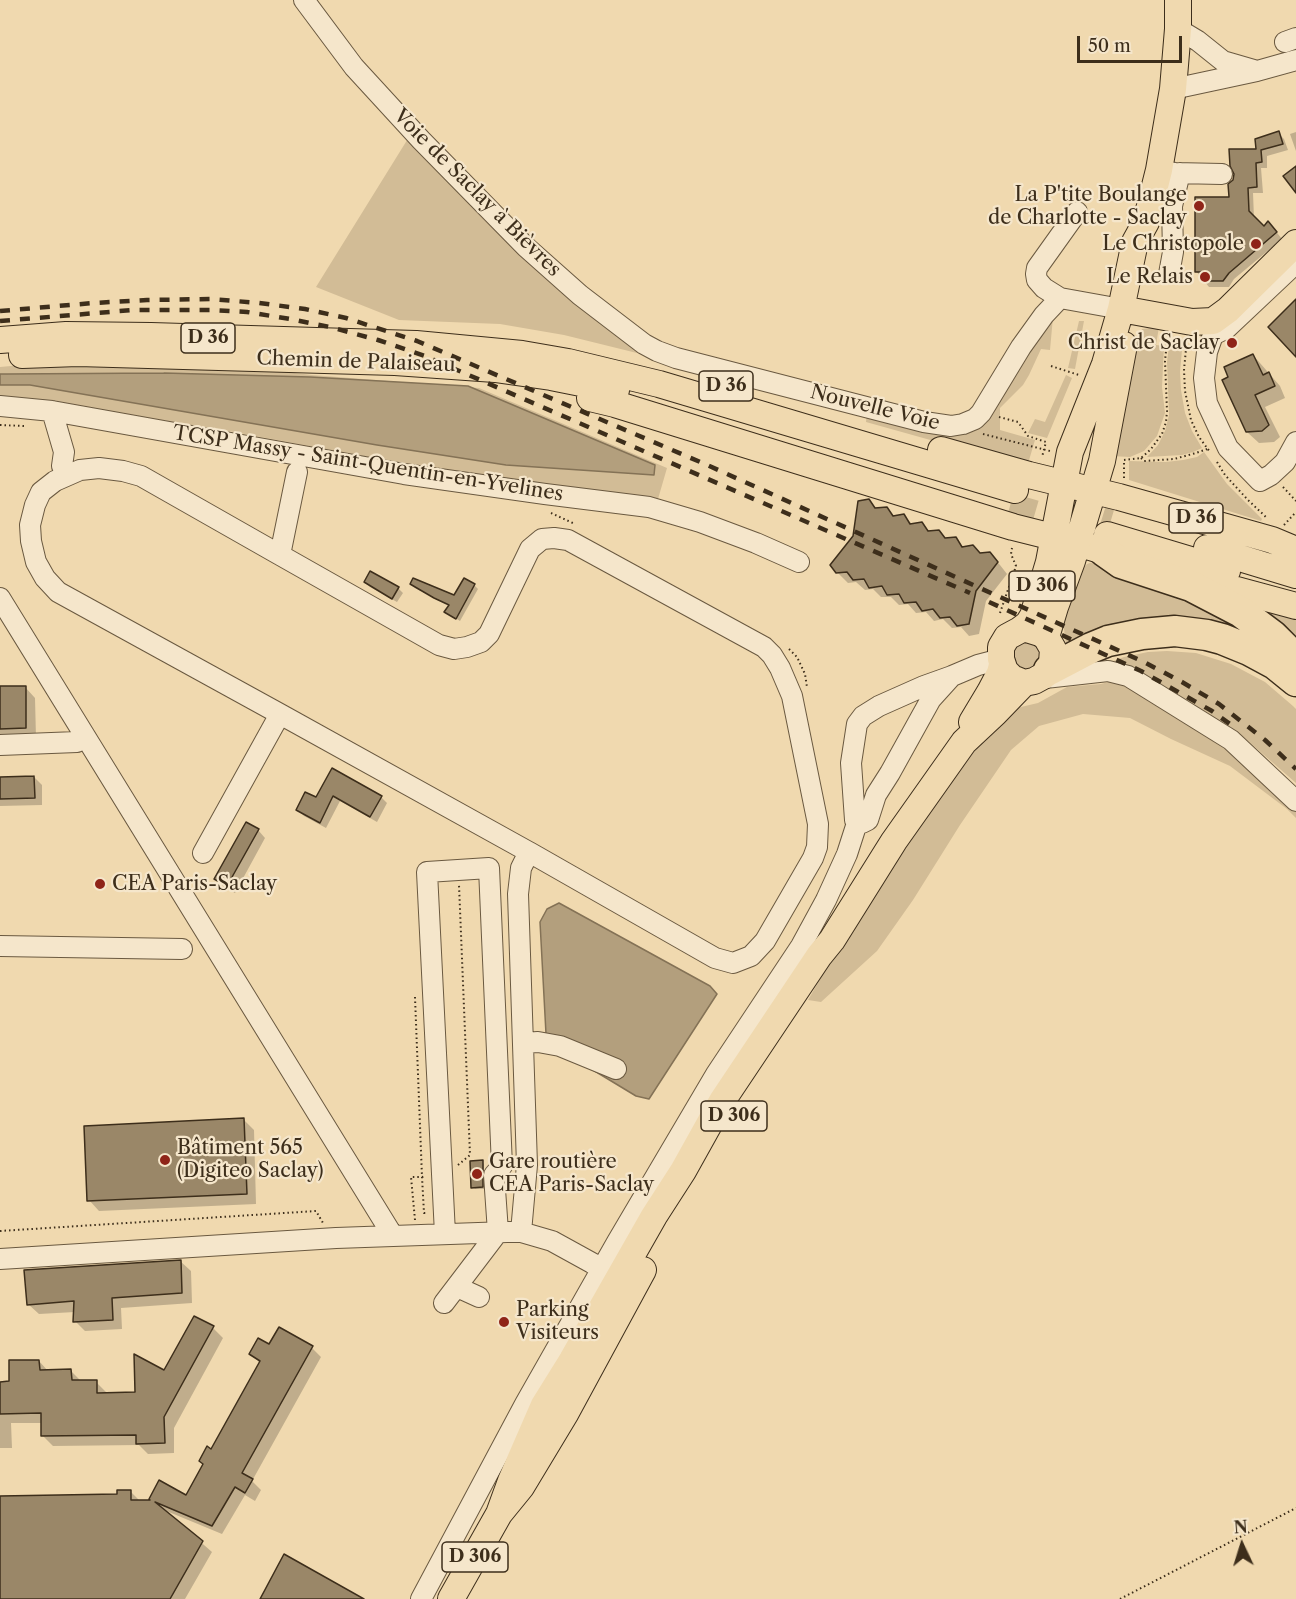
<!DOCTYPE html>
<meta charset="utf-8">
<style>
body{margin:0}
#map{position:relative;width:1296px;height:1599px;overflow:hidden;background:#f0d9af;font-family:"Libre Caslon Text",serif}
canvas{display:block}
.north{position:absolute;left:1212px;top:1515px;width:60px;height:60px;-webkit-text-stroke:4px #f5e6cb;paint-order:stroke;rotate:356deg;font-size:16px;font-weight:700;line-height:24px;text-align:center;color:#3d2e1b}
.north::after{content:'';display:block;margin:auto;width:21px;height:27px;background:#3d2e1b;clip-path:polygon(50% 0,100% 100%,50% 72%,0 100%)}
.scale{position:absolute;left:1077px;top:36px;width:105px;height:27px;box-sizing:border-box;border:3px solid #3d2e1b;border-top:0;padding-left:8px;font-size:18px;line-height:21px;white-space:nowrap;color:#3d2e1b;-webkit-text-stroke:4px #f5e6cb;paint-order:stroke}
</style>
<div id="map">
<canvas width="1296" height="1599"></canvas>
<div class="north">N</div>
<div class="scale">50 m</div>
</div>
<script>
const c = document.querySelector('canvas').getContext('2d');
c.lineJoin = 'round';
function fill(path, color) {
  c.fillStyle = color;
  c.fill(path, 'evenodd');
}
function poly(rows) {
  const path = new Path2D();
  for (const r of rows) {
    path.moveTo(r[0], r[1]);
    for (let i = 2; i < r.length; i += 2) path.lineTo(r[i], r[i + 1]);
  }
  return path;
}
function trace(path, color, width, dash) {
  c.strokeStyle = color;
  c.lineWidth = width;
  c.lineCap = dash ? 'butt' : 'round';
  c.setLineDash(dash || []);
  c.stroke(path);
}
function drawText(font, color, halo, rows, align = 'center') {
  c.font = font + ' "Libre Caslon Text",serif';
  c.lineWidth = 4.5;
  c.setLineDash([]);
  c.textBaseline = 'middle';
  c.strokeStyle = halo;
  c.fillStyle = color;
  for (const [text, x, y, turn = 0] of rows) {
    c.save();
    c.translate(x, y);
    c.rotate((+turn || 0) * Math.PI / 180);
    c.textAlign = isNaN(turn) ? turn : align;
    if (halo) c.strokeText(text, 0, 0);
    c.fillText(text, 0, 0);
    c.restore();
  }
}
fill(poly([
 [409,137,645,355,564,335,500,324,399,320,316,287],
 [1053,317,1050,350,1041,349,1029,375,1023,385,1000,408,1000,430,1035,440,1027,467,866,422,867,412,962,432],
 [1079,321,1084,321,1075,369,1068,368],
 [1159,327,1156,345,1164,346,1162,387,1165,413,1157,436,1144,451,1130,457,1111,456,1133,343,1142,329],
 [1169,346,1179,346,1182,350,1180,372,1181,390,1185,413,1192,431,1202,448,1193,452,1182,455,1147,457,1158,445,1165,431,1169,415,1167,362],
 [22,365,234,366,312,375,479,388,667,468,658,499,423,467,223,430,51,402,0,399,0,367],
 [1066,375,1072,378,1047,438,1028,433,1035,419,1045,422],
 [1204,452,1227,484,1262,519,1261,521,1129,480,1129,461,1166,462,1183,460,1197,457],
 [1096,561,1240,623,1284,660,1238,638,1067,653,1063,621,1083,569,1087,564],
 [1234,598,1296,612,1296,645],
 [1023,639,1044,649,1040,667,1024,672,1011,662,1015,644],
 [1167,651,1196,653,1231,664,1265,682,1293,706,1296,709,1296,783,1248,741,1173,692,1138,675,1095,668,1124,657,1148,652],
 [1115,680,1125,683,1229,752,1241,752,1296,803,1296,818,1287,809,1230,766,1171,739,1130,718,1083,714,1039,726,1011,750,960,825,913,900,877,951,821,1002,808,1000,862,906,877,888,989,730,1008,710,1038,703,1067,687,1101,684]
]), '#d2bc96');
const water = poly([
 [164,373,310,377,468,386,655,465,654,475,506,465,377,445,30,385,0,385,0,374,7,374,164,373],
 [559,903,710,986,717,994,649,1099,636,1096,588,1067,546,1034,540,922,547,909,559,903]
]);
fill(water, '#b39f7d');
trace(water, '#847256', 1.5);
fill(poly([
 [1296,132,1296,151,1290,134],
 [1278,133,1284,139,1288,150,1267,156,1267,168,1261,168,1263,193,1253,193,1254,218,1264,228,1274,229,1282,239,1234,279,1229,287,1209,287,1196,271,1231,198,1257,150],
 [1253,355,1280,386,1285,398,1265,407,1280,437,1274,442,1259,443,1247,432,1230,378],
 [869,501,877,509,887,508,895,517,904,516,913,525,921,523,930,532,946,540,955,539,964,548,981,555,990,554,1000,565,1007,574,986,601,979,634,969,636,961,627,952,628,943,619,934,621,926,612,916,613,908,604,899,605,891,597,881,597,873,589,865,590,856,582,848,583,837,572],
 [365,582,398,588,403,593,397,602,370,587],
 [411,584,455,597,474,585,478,589,460,621,446,612,450,606,415,588],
 [25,687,35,698,36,738,0,739,0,700],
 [333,770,381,797,387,803,377,822,340,801,326,828,304,816,298,810,317,799],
 [34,777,42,785,42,805,0,806,0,779],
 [258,830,265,838,235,893,224,887,216,879],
 [243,1119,254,1130,256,1204,99,1211,89,1200],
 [482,1162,484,1164,484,1189,475,1189,473,1187],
 [180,1261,191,1271,192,1303,121,1308,122,1329,85,1331,75,1321,75,1312,39,1314,28,1304],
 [213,1328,223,1338,174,1428,174,1453,148,1454,139,1445,53,1446,43,1436,42,1423,11,1423,12,1448,0,1448,0,1383,11,1383,39,1361,48,1371,71,1371,82,1382,96,1382,106,1392,106,1394,137,1394,164,1372],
 [270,1347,312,1348,321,1357,252,1481,261,1490,255,1501,245,1495,222,1534,164,1510,212,1552,185,1599,0,1599,0,1497,118,1496,130,1491,140,1501,187,1497,261,1364,251,1354]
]), '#0003');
const building = poly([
 [1279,131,1283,144,1261,150,1262,162,1256,163,1257,187,1248,188,1249,211,1264,226,1268,221,1277,232,1229,273,1223,281,1201,281,1201,272,1195,272,1195,197,1229,197,1228,184,1233,180,1234,174,1230,166,1229,149,1256,149,1255,139,1279,131],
 [1296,166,1296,193,1283,176,1296,166],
 [1296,299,1296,357,1268,327,1296,299],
 [1253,354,1263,375,1269,372,1275,386,1255,395,1269,425,1262,431,1246,432,1222,380,1228,377,1224,367,1253,354],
 [869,499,875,508,887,507,893,516,904,514,910,524,922,522,928,531,939,530,945,538,956,537,962,547,973,545,980,553,990,552,998,562,976,591,969,624,957,626,950,617,940,618,933,609,922,611,916,602,904,603,899,594,887,595,882,586,869,588,864,579,853,580,847,572,836,573,830,565,853,536,858,501,869,499],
 [370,571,399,587,392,599,364,582,370,571],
 [413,578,454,595,464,578,475,584,456,619,444,612,449,605,434,598,410,584,413,578],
 [0,686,26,686,26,728,0,729,0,686],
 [332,768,382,796,370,817,333,796,320,823,296,810,305,792,316,797,332,768],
 [34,776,35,798,0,799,0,777,34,776],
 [246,822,259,829,227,886,214,879,246,822],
 [244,1118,247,1194,87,1201,84,1126,244,1118],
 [483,1160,483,1187,471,1188,470,1161,483,1160],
 [181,1260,182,1293,112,1298,113,1320,73,1322,74,1301,27,1305,24,1270,181,1260],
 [194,1316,214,1326,164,1417,165,1443,136,1444,136,1435,41,1436,41,1413,0,1414,0,1382,9,1381,9,1360,39,1360,40,1370,71,1369,72,1380,97,1380,97,1393,135,1392,134,1354,164,1370,194,1316],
 [279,1327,313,1346,242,1473,253,1479,245,1493,235,1487,212,1526,155,1502,203,1541,170,1599,0,1599,0,1496,117,1494,117,1490,131,1490,131,1500,150,1500,149,1499,159,1480,186,1495,203,1464,199,1461,207,1446,211,1449,260,1361,249,1354,258,1338,269,1344,279,1327],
 [284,1554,364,1599,260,1599,284,1554]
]);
fill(building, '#9a8768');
trace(building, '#3d2e1b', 1.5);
trace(poly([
 [1010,506,1079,526],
 [1065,506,1111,520]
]), '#ccb791', 26, [26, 13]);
const minor = poly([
 [304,0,354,67,421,140,526,247,580,295,644,344,657,351,676,358,924,422,951,426,963,424,975,419,981,413,1021,347,1044,315,1060,298,1121,309],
 [1178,29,1198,41,1223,61,1254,70],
 [1285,42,1296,38],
 [1173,89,1257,71,1296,60],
 [1167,172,1175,173,1222,174],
 [1169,274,1173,252,1172,206,1180,173],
 [1060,298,1044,288,1037,280,1036,274,1037,268,1077,212],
 [1213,321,1213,335,1207,352,1204,378,1207,403,1228,448,1260,481,1271,475,1285,462,1296,442],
 [1213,335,1227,328,1296,263],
 [0,406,52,411,404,474,545,494,649,507,700,522,756,543,799,562],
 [52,411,64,452,62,466,67,475],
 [297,472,280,555,439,645,454,649,467,647,481,642,489,634,530,549,542,539,554,538,568,540,764,647,772,655,780,668,792,696,818,824,817,847,813,858,765,941,751,956,733,963,715,958,529,852,521,868,518,894,527,1165,521,1232],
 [280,555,141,476,123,471,99,468,80,470,55,481,41,492,35,505,30,525,31,541,36,562,45,578,58,592,280,714,529,852],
 [0,598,393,1236],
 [1045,678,1108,671,1128,676,1231,740,1296,801],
 [0,745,77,742],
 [857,823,855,820,851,763,857,724,863,716,879,706,924,686,952,676,978,665,1001,659],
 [857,823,862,823,868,820,876,795,890,773,931,699,950,678],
 [203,853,280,714],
 [0,946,182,949],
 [524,1043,538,1042,560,1046,616,1069],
 [0,1259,336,1238,507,1232,521,1232,552,1241,592,1263,612,1276],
 [457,1287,479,1297],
 [444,1303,498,1232,494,1175,502,1166,489,868,427,872,445,1234],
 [421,1599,525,1404,617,1242,716,1074,801,946,826,900,847,854,857,823]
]);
const major = poly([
 [1121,309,1192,322,1213,321,1228,310,1296,243],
 [0,340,66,335,151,336,416,344,522,354,568,362,659,384,1015,490],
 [22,355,78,353,395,362,495,369,551,377,616,390],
 [590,398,615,404,1013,527,1077,543,1124,557],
 [941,450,1029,475,1119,497,1272,540,1296,550],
 [1107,535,1227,571],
 [1207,548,1296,575],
 [1196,579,1296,606],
 [1020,630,1028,624,1033,616,1049,562,1070,452,1105,364,1121,309,1135,242,1146,222,1159,170,1173,89,1178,29,1178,0],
 [1046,637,1040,633,1027,629,1020,630,1007,637,1001,647,1001,659,1005,671,1012,678,1024,683,1034,681,1045,675,1052,663,1053,649,1046,637,1055,607,1072,561,1102,461,1124,345],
 [972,722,990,692,1000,673,1002,665],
 [499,1514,511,1481,544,1405,572,1360,654,1216,683,1171,722,1101,819,956,832,940,894,841,964,742,995,713,1024,683],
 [451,1599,499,1514,521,1487,565,1414,643,1270]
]);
const highway = poly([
 [1104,551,1121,563,1191,586,1241,612,1273,636,1296,659],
 [1049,670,1091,648,1108,641,1142,634,1175,631,1207,635,1222,639,1249,650,1275,664,1296,681]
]);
trace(minor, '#6a5940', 22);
trace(major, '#3d2e1b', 28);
trace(highway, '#3d2e1b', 33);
trace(poly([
 [1051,366,1079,375],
 [999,417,1018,422,1028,436,1046,442,1042,457],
 [0,425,24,426],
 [983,434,1050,451],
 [1141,458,1144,461,1174,459,1196,453,1207,449],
 [1217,462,1225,475,1248,500,1267,518],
 [1124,478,1124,460,1141,458,1151,449,1162,434,1166,422,1167,411,1165,361,1167,341,1181,344,1186,349,1184,370,1185,391,1191,420,1199,437,1210,452],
 [1283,487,1296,501],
 [551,513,575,524],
 [1284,525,1296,512],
 [1000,613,1014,572,1016,566,1011,554,1012,548],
 [789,649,797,657,805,674,807,687],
 [415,997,422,1177,426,1176],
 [458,1165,470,1155,459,885],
 [415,1220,411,1177,422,1177,424,1213,427,1213],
 [0,1231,316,1211,323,1223],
 [1120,1599,1296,1508]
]), '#3d2e1b', 2, [1.5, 3]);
trace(minor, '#f5e6cb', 20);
trace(major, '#f0d9af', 26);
trace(highway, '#f0d9af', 30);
trace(poly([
 [0,311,93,303,147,300,211,299,259,303,305,309,346,318,417,341,705,464,1144,662,1182,682,1219,704,1265,740,1296,769],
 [0,321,133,310,211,310,247,312,290,319,330,327,378,340,425,356,970,593],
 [989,602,1141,671,1212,711,1234,727]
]), '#3d2e1b', 4.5, [10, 10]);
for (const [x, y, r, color] of [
 [1199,206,6,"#8f2418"],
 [1256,244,6,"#8f2418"],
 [1205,277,6,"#8f2418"],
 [1232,343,6,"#8f2418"],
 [100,884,6,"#8f2418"],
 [165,1160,6,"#8f2418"],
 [477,1174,6,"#8f2418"],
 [504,1322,6,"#8f2418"]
]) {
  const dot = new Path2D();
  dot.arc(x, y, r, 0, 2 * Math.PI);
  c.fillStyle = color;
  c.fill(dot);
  trace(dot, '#f5e6cb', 2);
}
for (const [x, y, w] of [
 [208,338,54],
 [726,386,54],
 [1196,518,54],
 [1042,586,66],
 [734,1116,66],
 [475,1557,66]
]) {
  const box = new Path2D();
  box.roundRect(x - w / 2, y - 15, w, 30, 4.5);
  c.fillStyle = '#f5e6cb';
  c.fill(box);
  trace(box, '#3d2e1b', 1.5);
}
drawText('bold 18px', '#3d2e1b', null, [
 ["D 36",208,338],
 ["D 36",726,386],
 ["D 36",1196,518],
 ["D 306",1042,586],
 ["D 306",734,1116],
 ["D 306",475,1557]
]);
drawText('20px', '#3d2e1b', '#f5e6cb', [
 ["Voie de Saclay à Bièvres",477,193,45],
 ["Chemin de Palaiseau",356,362,2],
 ["Nouvelle Voie",875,408,14],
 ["TCSP Massy - Saint-Quentin-en-Yvelines",368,464,9]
]);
drawText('20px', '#3d2e1b', '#f5e6cb', [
 ["La P'tite Boulange",1187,195],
 ["de Charlotte - Saclay",1187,218],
 ["Le Christopole",1244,244],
 ["Le Relais",1193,277],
 ["Christ de Saclay",1220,343],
 ["CEA Paris-Saclay",112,884,"left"],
 ["Bâtiment 565",177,1148,"left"],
 ["(Digiteo Saclay)",177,1171,"left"],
 ["Gare routière",489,1162,"left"],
 ["CEA Paris-Saclay",489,1185,"left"],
 ["Parking",516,1310,"left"],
 ["Visiteurs",516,1333,"left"]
], 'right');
</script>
